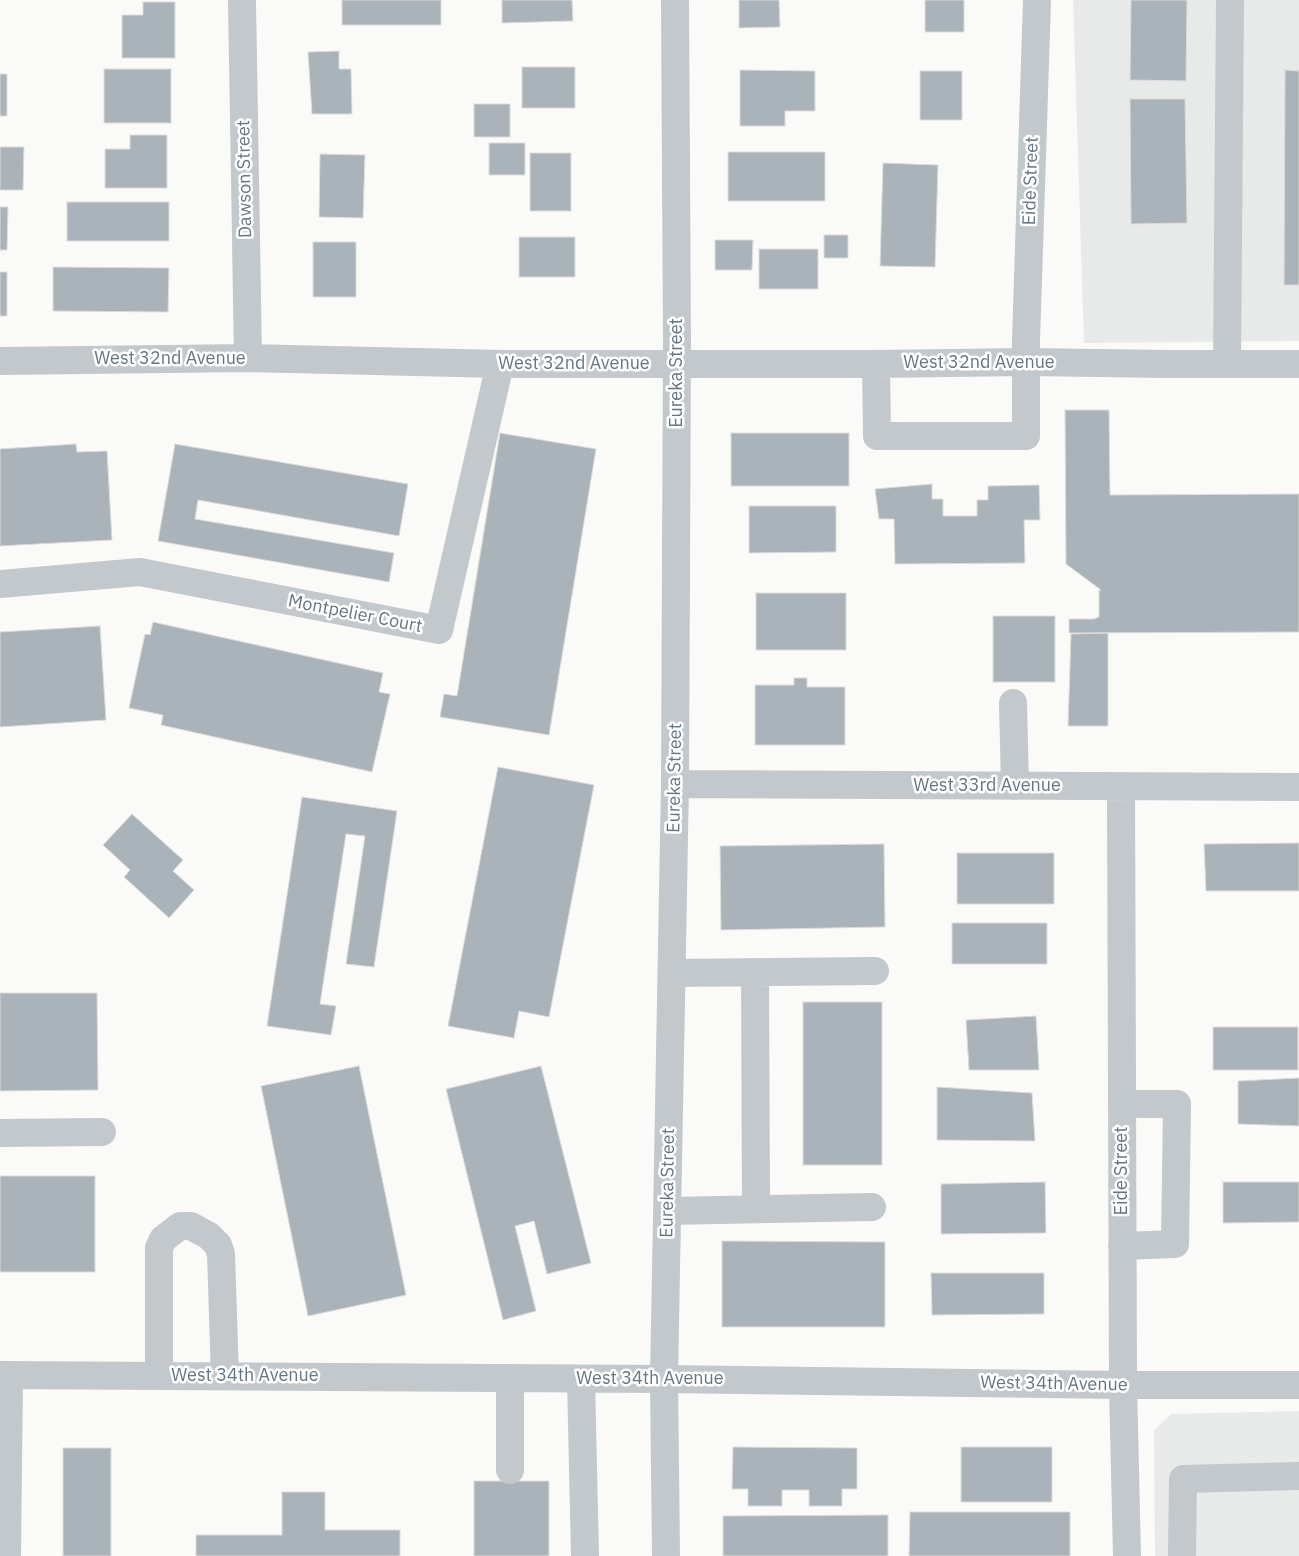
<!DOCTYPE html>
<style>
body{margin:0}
canvas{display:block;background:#fafaf8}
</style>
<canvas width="1299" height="1556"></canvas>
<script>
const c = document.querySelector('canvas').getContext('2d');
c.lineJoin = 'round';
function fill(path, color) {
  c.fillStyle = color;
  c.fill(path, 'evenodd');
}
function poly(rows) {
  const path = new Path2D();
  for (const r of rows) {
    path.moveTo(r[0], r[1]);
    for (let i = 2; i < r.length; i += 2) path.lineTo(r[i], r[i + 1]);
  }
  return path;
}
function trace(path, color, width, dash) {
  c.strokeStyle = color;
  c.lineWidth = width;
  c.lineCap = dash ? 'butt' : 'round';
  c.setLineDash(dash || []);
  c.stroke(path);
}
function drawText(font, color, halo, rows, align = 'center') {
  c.font = font + ' "IBM Plex Sans",sans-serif';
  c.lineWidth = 5;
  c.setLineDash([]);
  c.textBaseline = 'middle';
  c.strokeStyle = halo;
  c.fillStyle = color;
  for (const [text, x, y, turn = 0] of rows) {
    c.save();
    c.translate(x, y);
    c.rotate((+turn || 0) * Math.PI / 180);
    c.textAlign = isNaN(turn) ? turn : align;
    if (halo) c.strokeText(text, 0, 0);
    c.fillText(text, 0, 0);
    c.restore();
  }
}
fill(poly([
 [1073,0,1299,0,1299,341,1084,343],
 [1299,1411,1299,1556,1155,1556,1154,1430,1172,1414]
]), '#e8e9e9');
const building = poly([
 [342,0,441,0,441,25,342,25,342,0],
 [502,0,572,0,573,21,502,23,502,0],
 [739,0,779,0,780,27,739,28,739,0],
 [925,0,964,0,964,32,925,32,925,0],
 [1131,0,1187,0,1186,81,1130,80,1131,0],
 [143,2,175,2,175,58,122,58,122,15,143,15,143,2],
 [339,51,339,69,351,69,352,114,312,114,308,52,339,51],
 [522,67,575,67,575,108,522,108,522,67],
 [104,69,171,69,171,123,104,123,104,69],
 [740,70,815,71,815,111,785,111,785,126,740,126,740,70],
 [1285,70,1299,71,1299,285,1284,285,1285,70],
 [920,71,962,71,962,120,920,120,920,71],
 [0,74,7,74,7,116,0,116,0,74],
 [1130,99,1185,99,1187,223,1131,224,1130,99],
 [474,104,510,104,510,137,474,137,474,104],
 [130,135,167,135,167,188,105,188,105,149,130,149,130,135],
 [489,143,525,143,525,175,489,175,489,143],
 [0,147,24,147,23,190,0,190,0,147],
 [728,152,825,152,825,201,728,201,728,152],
 [530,153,571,153,571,211,530,211,530,153],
 [320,154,365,155,363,218,319,217,320,154],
 [883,163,938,165,935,267,880,266,883,163],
 [67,202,169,202,169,241,67,241,67,202],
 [0,207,8,207,7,250,0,250,0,207],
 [824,235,848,235,848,258,824,258,824,235],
 [519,237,575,237,575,277,519,277,519,237],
 [715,240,753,240,752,270,715,270,715,240],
 [313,242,356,242,356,297,313,297,313,242],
 [759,249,818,249,818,289,759,289,759,249],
 [53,267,169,268,168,312,53,311,53,267],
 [0,272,7,272,7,316,0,316,0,272],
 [1065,410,1109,410,1110,495,1299,494,1299,632,1069,633,1069,619,1094,619,1099,617,1099,590,1101,590,1066,564,1065,410],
 [500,433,596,449,549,735,440,717,444,694,457,696,500,433],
 [731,433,849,433,849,486,731,486,731,433],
 [76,444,77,452,107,451,112,540,0,546,0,449,76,444],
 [175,444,408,484,399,536,198,500,195,519,394,553,389,582,158,541,175,444],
 [932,484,932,499,943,499,943,516,977,516,977,500,988,500,988,486,1039,485,1040,520,1024,520,1025,563,895,564,894,519,879,519,875,489,932,484],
 [749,506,836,506,836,552,749,553,749,506],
 [756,593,846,593,846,650,756,650,756,593],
 [993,616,1055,616,1055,682,993,682,993,616],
 [153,622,383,673,379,692,390,694,372,772,161,725,163,715,129,708,145,634,150,635,153,622],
 [100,626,106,720,0,727,0,632,100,626],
 [1108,633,1108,726,1068,726,1071,634,1108,633],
 [794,678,807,678,807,687,845,687,845,745,755,745,755,685,794,685,794,678],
 [498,767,594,785,549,1017,519,1011,514,1038,448,1026,498,767],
 [302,797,397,811,374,967,346,964,365,836,346,834,320,1004,336,1006,331,1035,267,1026,302,797],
 [132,814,183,860,173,871,194,890,169,918,124,877,130,870,103,845,132,814],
 [1299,843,1299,891,1206,891,1204,844,1299,843],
 [884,844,885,927,721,930,720,846,884,844],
 [957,853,1054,853,1054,904,957,904,957,853],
 [952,923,1047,923,1047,964,952,964,952,923],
 [0,993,97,993,98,1090,0,1091,0,993],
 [803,1002,882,1002,882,1165,803,1165,803,1002],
 [1036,1016,1039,1070,969,1070,966,1020,1036,1016],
 [1213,1027,1298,1027,1298,1070,1213,1070,1213,1027],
 [359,1066,406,1295,308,1316,261,1086,359,1066],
 [541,1066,591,1263,547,1274,534,1221,515,1226,536,1311,503,1320,446,1089,541,1066],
 [1299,1078,1299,1126,1238,1124,1238,1081,1299,1078],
 [937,1087,1032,1093,1035,1141,937,1140,937,1087],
 [0,1176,95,1176,95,1272,0,1272,0,1176],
 [1045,1182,1046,1233,941,1234,941,1184,1045,1182],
 [1223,1182,1299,1182,1299,1222,1223,1223,1223,1182],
 [722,1241,885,1242,885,1327,722,1327,722,1241],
 [931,1273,1044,1273,1044,1314,932,1315,931,1273],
 [733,1447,857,1448,857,1489,842,1489,842,1506,809,1506,809,1490,782,1490,782,1506,748,1506,748,1489,732,1489,733,1447],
 [961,1447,1052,1447,1052,1502,961,1502,961,1447],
 [63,1448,111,1448,111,1556,63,1556,63,1448],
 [474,1481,549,1481,549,1556,474,1556,474,1481],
 [282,1492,325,1492,325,1530,400,1530,400,1556,196,1556,196,1535,282,1535,282,1492],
 [910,1512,1070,1512,1070,1556,909,1556,910,1512],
 [888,1515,888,1556,723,1556,723,1516,888,1515]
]);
fill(building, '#aab3b9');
trace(building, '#dcdcda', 1);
trace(poly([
 [242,0,248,358],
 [0,361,248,358,500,364,876,364,1026,362,1168,364,1299,364],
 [876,364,877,436,1026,436,1026,341,1037,0],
 [1227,364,1230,0],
 [0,584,140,572,439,630,500,364],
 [1013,703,1015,786],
 [675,784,1299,787],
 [1121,787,1123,1385,1127,1556],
 [755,972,756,1208],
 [672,973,875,971],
 [1122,1104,1177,1104,1175,1244,1122,1246],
 [0,1133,102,1132],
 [667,1211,872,1207],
 [0,1375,664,1379,1123,1385,1299,1385],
 [159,1376,159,1248,163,1239,180,1226,191,1226,209,1236,218,1245,221,1254,225,1376],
 [510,1379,510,1470],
 [581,1379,585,1556],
 [7,1556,9,1375],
 [666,1556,664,1379,675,784,677,344,675,0],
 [1182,1556,1183,1479,1299,1476]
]), '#c3c8cc', 28);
drawText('18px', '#657683', '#fff', [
 ["Dawson Street",245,179,-91],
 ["Eide Street",1031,181,-88],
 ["West 32nd Avenue",170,359],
 ["West 32nd Avenue",979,363],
 ["West 32nd Avenue",574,364],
 ["Eureka Street",677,373,-90],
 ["Montpelier Court",355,614,11],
 ["Eureka Street",675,778,-89],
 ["West 33rd Avenue",987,786],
 ["Eide Street",1122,1171,-90],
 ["Eureka Street",668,1183,-89],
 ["West 34th Avenue",245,1376],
 ["West 34th Avenue",650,1379],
 ["West 34th Avenue",1054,1384,1]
]);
</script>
